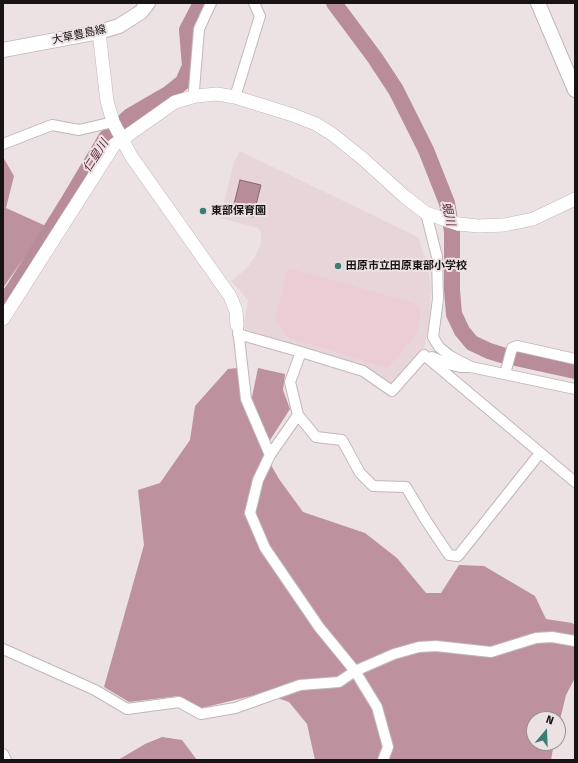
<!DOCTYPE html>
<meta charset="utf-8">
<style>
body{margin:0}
#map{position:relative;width:578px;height:763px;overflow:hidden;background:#ece2e4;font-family:"Fira Sans",sans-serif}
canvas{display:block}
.frame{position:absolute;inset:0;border:4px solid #181415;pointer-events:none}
.north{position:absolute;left:526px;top:711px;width:40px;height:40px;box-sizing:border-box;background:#ece2e4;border:1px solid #979091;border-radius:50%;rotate:19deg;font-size:11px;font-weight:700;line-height:16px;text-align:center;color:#181415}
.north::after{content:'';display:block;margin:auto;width:14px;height:18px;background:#3b7f73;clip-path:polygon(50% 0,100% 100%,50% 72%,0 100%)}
</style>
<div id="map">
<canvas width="578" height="763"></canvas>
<div class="frame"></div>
<div class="north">N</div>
</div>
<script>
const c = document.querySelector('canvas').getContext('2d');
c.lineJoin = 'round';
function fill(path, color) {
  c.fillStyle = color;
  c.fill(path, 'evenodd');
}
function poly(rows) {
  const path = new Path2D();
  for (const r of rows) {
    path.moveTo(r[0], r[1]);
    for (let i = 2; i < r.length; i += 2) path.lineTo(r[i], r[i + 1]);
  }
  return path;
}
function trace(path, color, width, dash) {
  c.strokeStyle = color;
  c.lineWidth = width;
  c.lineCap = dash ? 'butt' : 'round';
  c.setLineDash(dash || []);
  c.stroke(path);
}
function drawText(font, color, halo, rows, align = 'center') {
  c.font = font + ' "Fira Sans","Noto Sans JP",sans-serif';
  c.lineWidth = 4;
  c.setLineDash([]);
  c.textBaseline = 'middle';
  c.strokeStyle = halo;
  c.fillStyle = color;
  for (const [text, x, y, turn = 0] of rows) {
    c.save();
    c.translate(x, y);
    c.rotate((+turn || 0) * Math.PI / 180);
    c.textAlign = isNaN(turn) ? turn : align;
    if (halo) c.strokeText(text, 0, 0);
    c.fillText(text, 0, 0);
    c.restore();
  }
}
fill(poly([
 [240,151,418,237,428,265,431,290,429,323,425,346,394,382,389,383,363,365,252,332,245,328,244,324,248,300,231,281,247,268,254,258,261,244,261,232,258,228,220,218,234,162]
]), '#e8d5da');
fill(poly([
 [288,268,415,303,421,311,417,333,388,368,289,338,275,320]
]), '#eccdd5');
fill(poly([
 [3,157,14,176,6,208,46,226,3,288],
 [237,368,243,404,252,397,258,368,285,374,283,390,290,409,263,451,279,479,303,512,365,533,397,558,426,593,441,593,459,565,484,566,535,596,546,619,572,623,575,625,575,678,566,695,558,728,558,719,534,719,534,743,554,743,551,760,315,760,307,724,289,702,263,693,202,708,179,696,129,702,104,687,144,545,138,490,160,483,190,440,195,406,228,369],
 [162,737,182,740,197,760,118,760,145,744]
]), '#bd919e');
const water = poly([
 [240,180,261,185,253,217,232,212,240,180]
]);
fill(water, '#b88c99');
trace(water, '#886871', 1);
trace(poly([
 [334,3,375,58,396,90,426,150,447,203,452,231,452,290,454,314,462,331,472,343,489,351,502,355,575,371],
 [3,304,15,287,68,202,106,138,130,116,168,94,183,82,190,66,187,30,201,3]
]), '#b88c99', 16);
const minor = poly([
 [196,96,194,90,199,29,211,3],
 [235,97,260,16,254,3],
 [3,144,52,125,79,130,113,122],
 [426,213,437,257,438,299,433,337,439,347,450,356,471,367,575,389],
 [238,329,246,399,270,455],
 [238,334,301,352,363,371,392,391,424,355],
 [301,352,290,382,298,415,316,437,342,440,360,473,373,486,406,487,425,519,449,555,458,556,540,453],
 [424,355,575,482],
 [432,357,448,364,460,367,468,367],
 [505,374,512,348,517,346,575,359],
 [298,415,270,455,258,480,250,513,265,548,319,627,355,671,377,707,388,747,383,760],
 [3,649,95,690,127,709,179,702,201,714,235,708,300,685,339,682,355,671,394,654,419,647,436,646,491,652,536,638,552,637,575,641],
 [3,754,6,760]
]);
const tertiary = poly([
 [99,32,107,101,113,122,131,156,230,296,236,311,237,325],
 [3,319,114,145,175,102,196,96,217,94,235,97,293,115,316,124,332,134,362,158,404,196,426,213,458,224,479,226,504,225,533,219,575,199]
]);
const secondary = poly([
 [538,3,575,90],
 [3,50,99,32,119,26,141,12,148,3]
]);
trace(minor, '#c0b7b9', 12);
trace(tertiary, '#c0b7b9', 14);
trace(secondary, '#c0b7b9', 16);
trace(minor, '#fff', 10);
trace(tertiary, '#fff', 13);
trace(secondary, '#fff', 14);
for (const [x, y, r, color] of [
 [203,211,4,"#3b7f73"],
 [338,266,4,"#3b7f73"]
]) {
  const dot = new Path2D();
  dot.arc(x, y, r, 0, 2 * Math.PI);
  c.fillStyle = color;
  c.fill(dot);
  trace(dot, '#ece2e4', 1.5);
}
drawText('11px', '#181415', '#ece2e4', [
 ["大草豊島線",79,35,-12]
]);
drawText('bold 11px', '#181415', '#ece2e4', [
 ["東部保育園",211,211],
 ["田原市立田原東部小学校",346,266]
], 'left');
drawText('italic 12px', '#62293d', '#ece2e4', [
 ["仁皇川",96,156,-57],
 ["蜆川",448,214,77]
]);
</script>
